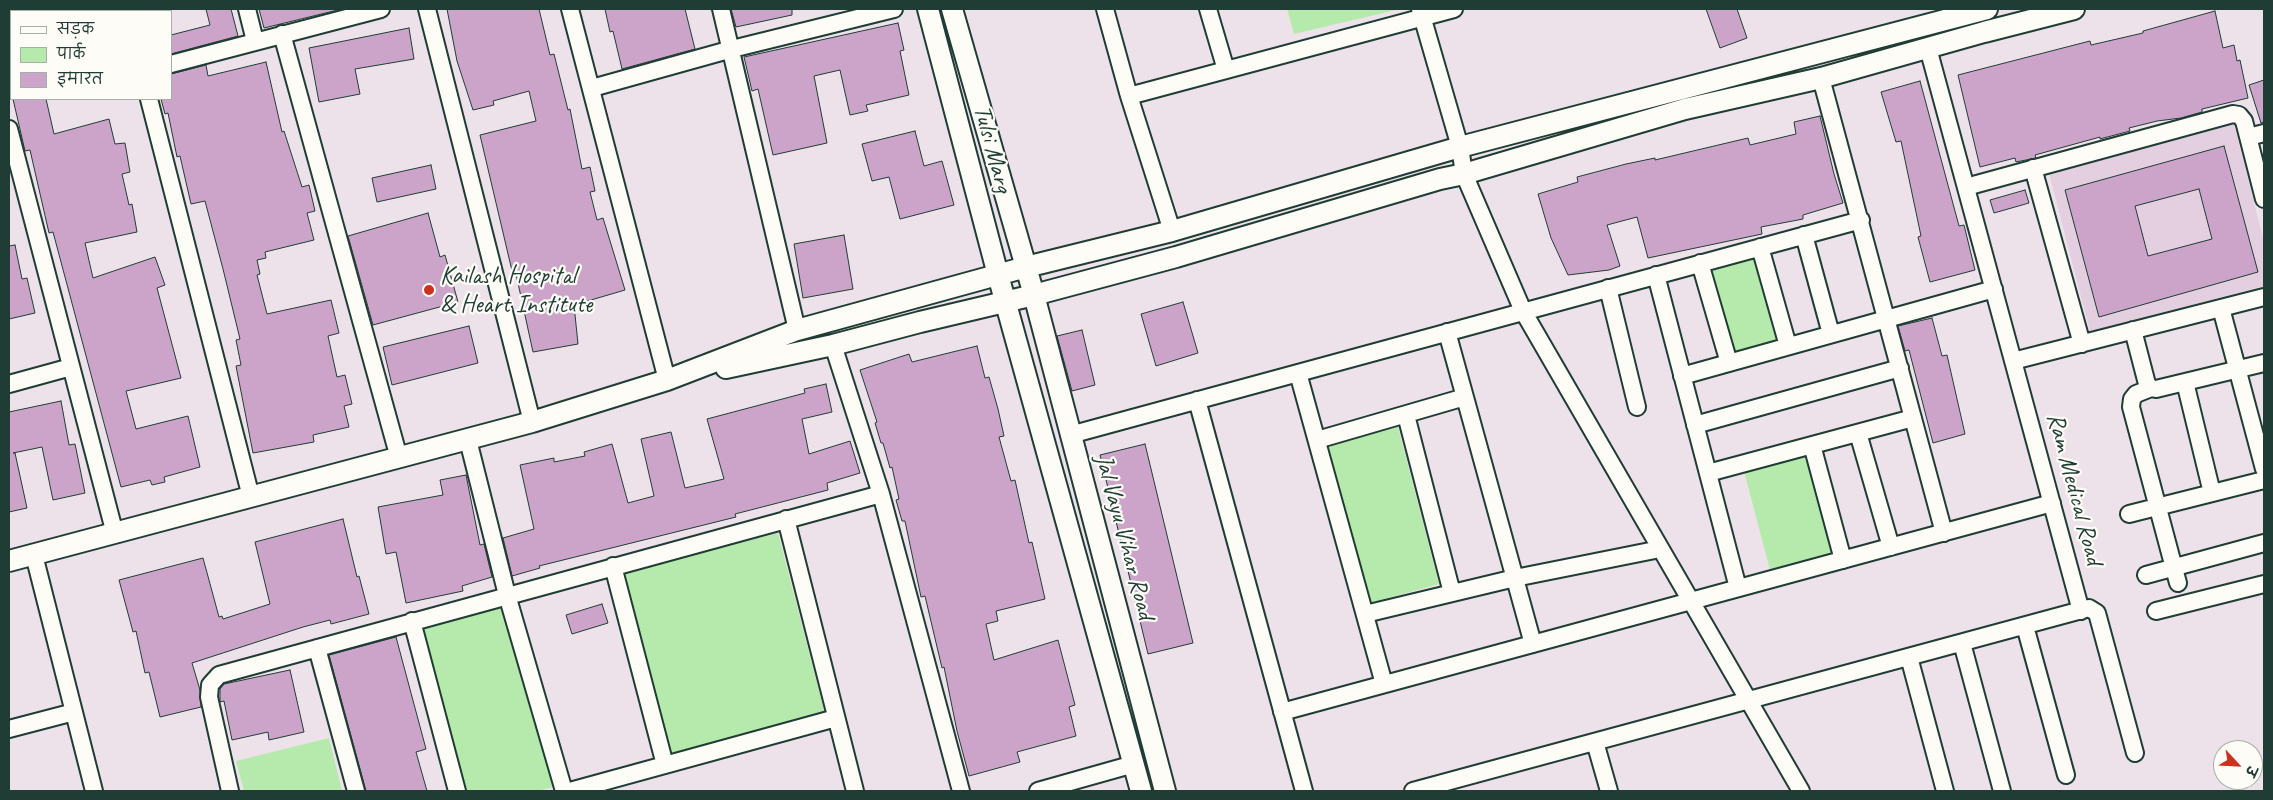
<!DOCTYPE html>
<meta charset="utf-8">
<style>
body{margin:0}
#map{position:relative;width:2273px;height:800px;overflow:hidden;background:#eee2ea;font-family:Caveat,"Playpen Sans Deva",sans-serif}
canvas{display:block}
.frame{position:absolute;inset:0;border:10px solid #1f3d34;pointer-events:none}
.legend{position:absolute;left:10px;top:10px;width:162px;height:90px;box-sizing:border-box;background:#fdfcf7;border:1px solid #a4b0a9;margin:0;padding:6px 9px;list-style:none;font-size:15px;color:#1f3d34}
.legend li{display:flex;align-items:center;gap:10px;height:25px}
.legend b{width:25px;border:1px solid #a4b0a9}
.north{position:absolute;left:2213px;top:740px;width:50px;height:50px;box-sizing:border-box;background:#fdfcf7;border:1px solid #a4b0a9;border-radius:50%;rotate:115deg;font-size:14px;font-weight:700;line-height:20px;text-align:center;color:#1f3d34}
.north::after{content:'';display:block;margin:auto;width:18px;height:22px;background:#c8321e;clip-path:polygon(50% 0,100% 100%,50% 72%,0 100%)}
</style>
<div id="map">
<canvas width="2273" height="800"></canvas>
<div class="frame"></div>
<ul class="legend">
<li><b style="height:6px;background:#fdfcf7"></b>सड़क</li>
<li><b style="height:14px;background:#b6eaac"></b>पार्क</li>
<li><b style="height:14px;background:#cca4ca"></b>इमारत</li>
</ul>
<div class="north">उ</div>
</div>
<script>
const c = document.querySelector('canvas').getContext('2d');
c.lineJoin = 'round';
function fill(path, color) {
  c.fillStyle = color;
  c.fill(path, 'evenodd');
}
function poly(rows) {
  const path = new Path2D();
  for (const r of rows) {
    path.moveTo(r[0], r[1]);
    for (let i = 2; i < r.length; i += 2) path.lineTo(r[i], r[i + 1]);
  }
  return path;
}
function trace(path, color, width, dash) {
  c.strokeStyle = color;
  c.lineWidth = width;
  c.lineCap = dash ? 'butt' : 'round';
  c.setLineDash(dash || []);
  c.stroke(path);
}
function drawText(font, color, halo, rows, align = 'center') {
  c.font = font + ' Caveat,sans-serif';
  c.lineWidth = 4.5;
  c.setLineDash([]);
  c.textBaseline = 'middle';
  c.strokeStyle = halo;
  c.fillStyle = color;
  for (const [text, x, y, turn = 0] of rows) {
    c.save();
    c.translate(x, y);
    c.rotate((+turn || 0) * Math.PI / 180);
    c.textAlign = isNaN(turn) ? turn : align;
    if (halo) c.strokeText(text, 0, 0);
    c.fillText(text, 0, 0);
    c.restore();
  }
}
fill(poly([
 [2234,124,2264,242,2264,286,2090,332,2049,173]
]), '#e4cfe0');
fill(poly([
 [1287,9,1395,9,1396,10,1294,34],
 [1756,255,1779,340,1733,353,1709,268],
 [1398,427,1439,584,1370,603,1328,446],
 [1808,453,1834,553,1770,570,1744,471],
 [778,533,825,714,665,756,618,575],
 [503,604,553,787,537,791,466,791,421,627],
 [329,738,342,791,244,791,236,761]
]), '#b6eaac');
const building = poly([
 [206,9,231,9,238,36,171,54,171,35,210,25,206,9],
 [259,9,342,9,264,28,259,9],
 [447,9,539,9,550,55,554,54,568,110,570,109,582,169,590,167,595,191,590,192,597,220,603,218,625,290,574,305,578,344,533,352,516,274,513,275,480,135,536,121,529,91,493,101,494,105,473,110,457,61,447,9],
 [605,9,685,9,695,49,622,69,613,31,610,32,605,9],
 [731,9,792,9,792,15,736,27,731,9],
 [1706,9,1737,9,1747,38,1720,48,1706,9],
 [2215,11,2223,48,2234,45,2237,61,2240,60,2248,98,2202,109,2202,112,2181,118,2157,121,2129,128,2130,131,2100,139,2100,137,2035,155,2036,158,2016,162,2015,158,1980,167,1958,75,2090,41,2091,45,2143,33,2143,31,2215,11],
 [898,23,904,50,900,51,909,95,866,105,868,111,850,115,840,70,814,76,827,143,773,155,758,89,752,91,744,57,898,23],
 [409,28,414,59,355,69,360,94,319,102,309,48,409,28],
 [266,62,282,132,284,131,302,187,309,185,315,211,307,213,314,240,265,252,266,258,257,260,260,274,257,275,267,314,331,300,339,333,328,336,337,377,345,375,352,404,344,406,349,427,313,435,314,442,253,453,236,366,241,365,236,340,240,339,223,269,205,201,191,204,180,156,177,157,168,113,165,114,161,99,171,99,171,74,206,65,208,76,266,62],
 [2264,80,2264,122,2261,123,2249,85,2264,80],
 [1920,81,1959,226,1964,225,1975,270,1930,282,1918,237,1921,236,1901,141,1896,142,1881,92,1920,81],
 [13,99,46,99,54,134,109,119,115,144,125,143,130,172,122,174,129,205,132,204,137,232,85,243,93,278,155,257,165,285,157,288,181,378,126,391,136,429,188,416,200,467,164,477,165,482,152,485,150,480,121,487,53,232,49,233,30,150,25,151,13,99],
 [1820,116,1834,174,1843,203,1803,215,1803,219,1761,227,1762,234,1648,258,1637,217,1607,225,1620,266,1609,270,1568,275,1551,238,1538,194,1578,182,1577,177,1626,164,1655,158,1655,160,1748,138,1750,145,1796,134,1794,122,1820,116],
 [915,131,924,166,942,161,954,205,900,219,889,177,872,181,862,144,915,131],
 [2224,146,2258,272,2099,317,2065,190,2224,146],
 [2199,189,2212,239,2148,256,2135,206,2199,189],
 [431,165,436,189,377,202,372,178,431,165],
 [2025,190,2029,203,1994,213,1990,200,2025,190],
 [428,213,440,257,445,255,458,302,373,325,348,236,428,213],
 [844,235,853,289,803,298,794,244,844,235],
 [15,245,22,279,27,278,35,313,9,319,9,246,15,245],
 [1183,302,1198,353,1156,366,1141,314,1183,302],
 [1932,318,1942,356,1947,355,1965,434,1933,443,1909,350,1905,351,1898,326,1932,318],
 [469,326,478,363,392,385,383,347,469,326],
 [1082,330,1095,385,1072,391,1057,336,1082,330],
 [977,346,985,378,989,377,998,409,1004,436,999,437,1011,481,1015,480,1029,543,1032,542,1045,599,996,611,998,621,986,624,994,660,1058,640,1075,705,1069,707,1076,736,1017,752,1020,762,969,776,957,731,944,667,942,668,925,596,921,597,905,521,902,521,896,500,899,499,892,467,890,468,883,443,881,443,875,423,877,422,860,370,909,354,912,362,977,346],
 [826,384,832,412,802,419,809,454,850,441,860,473,827,483,828,490,735,514,736,517,539,566,540,568,512,576,503,538,534,529,520,465,554,458,554,462,585,456,584,452,612,444,628,503,654,496,641,439,671,432,685,488,724,479,707,419,805,393,804,389,826,384],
 [61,401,69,445,75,444,85,493,53,500,42,447,13,453,15,453,27,508,9,512,9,412,61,401],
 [1145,444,1193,643,1148,654,1100,455,1145,444],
 [466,475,480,545,484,544,492,577,462,586,463,591,406,603,396,552,386,554,378,507,443,495,440,480,466,475],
 [343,519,357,577,359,576,369,614,331,624,330,620,303,627,192,663,200,690,201,707,160,717,149,672,145,673,136,631,133,632,119,580,203,558,219,617,222,616,223,619,270,604,255,542,343,519],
 [602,604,608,623,572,634,566,615,602,604],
 [396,637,426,749,416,752,427,791,366,791,329,655,396,637],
 [290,670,304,732,269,740,268,732,232,740,224,701,220,702,220,689,224,684,290,670]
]);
fill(building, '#cca4ca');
trace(building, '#1f3d34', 1);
const minor = poly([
 [125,9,126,11],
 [247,9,255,41],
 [427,9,532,422],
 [570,9,667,380],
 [721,9,797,330],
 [1105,9,1129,96,1172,231],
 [1208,9,1226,70],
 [1420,9,1460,147,1464,174,1523,311,1801,791],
 [51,11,60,9],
 [9,23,11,22],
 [282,34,399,458],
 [1928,48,2081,611],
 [171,64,381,9],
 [1821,78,1944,533],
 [592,88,732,49,894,9],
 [1129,96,1454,9],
 [149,99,251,497],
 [9,129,115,534],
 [2249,137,2264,133],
 [2033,168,2082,344],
 [1966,187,2233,114,2239,115,2244,121,2264,199],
 [1804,235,1831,334],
 [1760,247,1788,346],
 [1700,263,1729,363],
 [1656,275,1738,588],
 [1608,288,1637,407],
 [2221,308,2264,469],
 [2133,330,2147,384,2151,388,2156,389,2264,363],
 [1447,332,1533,644],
 [833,345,881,494,961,791],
 [2013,361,2264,297],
 [1298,373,1384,684],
 [1682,376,1994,289],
 [2185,382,2212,493],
 [9,384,71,367],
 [2151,388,2136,394,2132,399,2131,407,2178,583],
 [1197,400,1304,791],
 [1406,415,1452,593],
 [1695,425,1900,368],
 [1858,433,1891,547],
 [1070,435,1861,220],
 [468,440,507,595,564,791],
 [1317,440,1465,397],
 [1812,445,1843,560],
 [1708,473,1913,418],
 [2129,514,2264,480],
 [786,519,855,791],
 [34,555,94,791],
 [613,566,665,765],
 [2146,575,2264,543],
 [2156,611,2264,584],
 [1365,614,1515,578,1660,549],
 [412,621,457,791],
 [2025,626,2066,775],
 [1962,643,2002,791],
 [317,648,356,791],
 [1909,657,1945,791],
 [1282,712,2052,503],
 [9,729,74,712],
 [1595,742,1609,791],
 [230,791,209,697,210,685,219,675,881,494],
 [570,791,836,718],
 [1038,791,1134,764],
 [1413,791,2089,608,2097,613,2135,753]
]);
const tertiary = poly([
 [928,9,998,275,1141,791],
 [952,9,1034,295,1165,791],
 [726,368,833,345,920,322,1034,295,1176,257,1440,179,1464,174,1685,109,1821,78,1984,32,2074,9],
 [9,561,532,422,667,380,797,330,1026,267,1172,231,1460,147,1987,9]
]);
trace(minor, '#1f3d34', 20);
trace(tertiary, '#1f3d34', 24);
trace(minor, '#fdfcf7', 16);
trace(tertiary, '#fdfcf7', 20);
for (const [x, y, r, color] of [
 [429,290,6,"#c8321e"]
]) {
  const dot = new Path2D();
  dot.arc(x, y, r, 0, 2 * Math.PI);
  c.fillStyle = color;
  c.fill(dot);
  trace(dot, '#fdfcf7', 2);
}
drawText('25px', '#1f3d34', '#fdfcf7', [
 ["Tulsi Marg",992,149,75],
 ["Ram Medical Road",2074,489,75],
 ["Jal Vayu Vihar Road",1124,537,75]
]);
drawText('25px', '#1f3d34', '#fdfcf7', [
 ["Kailash Hospital",440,276],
 ["& Heart Institute",440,305]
], 'left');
</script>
